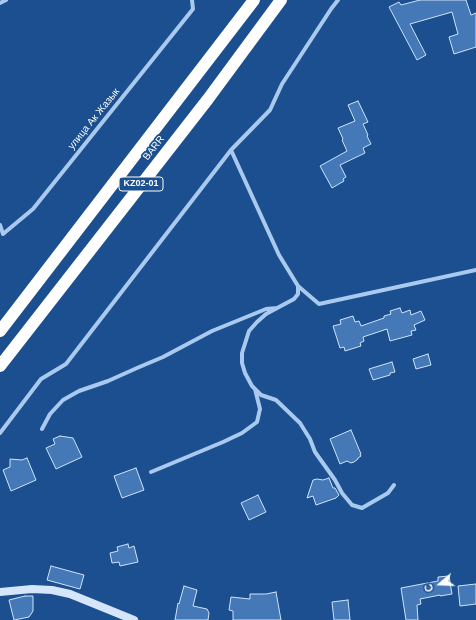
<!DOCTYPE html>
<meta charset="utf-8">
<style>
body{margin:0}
#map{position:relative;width:476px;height:620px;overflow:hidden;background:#1b4f8f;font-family:Arial,sans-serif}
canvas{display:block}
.north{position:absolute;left:420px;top:564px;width:40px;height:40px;-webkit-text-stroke:3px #1b4f8f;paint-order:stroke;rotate:251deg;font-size:11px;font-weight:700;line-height:16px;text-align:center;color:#fff}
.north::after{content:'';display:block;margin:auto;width:14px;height:18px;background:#fff;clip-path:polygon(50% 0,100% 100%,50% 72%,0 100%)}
</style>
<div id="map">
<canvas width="476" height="620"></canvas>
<div class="north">С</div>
</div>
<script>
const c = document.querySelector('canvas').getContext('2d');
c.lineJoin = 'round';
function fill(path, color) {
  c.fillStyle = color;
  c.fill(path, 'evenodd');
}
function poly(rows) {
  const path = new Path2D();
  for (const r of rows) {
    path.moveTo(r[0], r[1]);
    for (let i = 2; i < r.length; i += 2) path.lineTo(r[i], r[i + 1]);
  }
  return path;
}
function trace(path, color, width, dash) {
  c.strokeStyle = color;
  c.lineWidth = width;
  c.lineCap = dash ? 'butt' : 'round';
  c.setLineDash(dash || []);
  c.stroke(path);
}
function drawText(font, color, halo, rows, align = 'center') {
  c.font = font + ' Arial,sans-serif';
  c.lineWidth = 3.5;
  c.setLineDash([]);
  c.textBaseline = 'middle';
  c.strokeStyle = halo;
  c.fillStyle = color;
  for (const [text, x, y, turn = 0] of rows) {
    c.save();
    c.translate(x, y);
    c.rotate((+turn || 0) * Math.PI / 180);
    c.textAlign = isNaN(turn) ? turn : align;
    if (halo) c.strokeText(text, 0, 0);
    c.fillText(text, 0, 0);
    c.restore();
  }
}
const building = poly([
 [420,0,466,0,471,15,476,13,476,47,454,54,449,37,458,34,452,12,410,24,426,55,417,60,389,7,399,2,401,5,420,0],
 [358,101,368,122,363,124,368,135,367,136,371,144,363,148,365,153,340,165,346,177,343,179,344,181,332,188,320,166,347,151,342,140,343,139,338,128,355,121,348,105,358,101],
 [400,308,402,313,410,310,411,315,421,311,425,320,414,325,416,330,411,331,412,335,390,341,387,329,363,337,364,341,360,343,361,346,345,351,344,347,340,348,333,326,341,324,340,320,353,316,355,322,359,321,361,326,384,318,384,316,391,314,390,311,400,308],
 [428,354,431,365,416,369,413,359,428,354],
 [392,362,395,372,390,373,390,375,373,380,369,369,392,362],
 [351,430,361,454,360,454,361,456,358,458,358,459,354,462,351,463,347,461,340,464,330,439,351,430],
 [60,436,73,438,82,457,56,469,46,448,55,444,53,439,60,436],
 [27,458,36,480,11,491,3,470,10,467,10,459,22,460,27,458],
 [136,468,144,490,122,498,114,476,136,468],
 [329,478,333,488,335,488,339,495,336,498,316,505,313,496,307,498,313,480,317,479,323,480,329,478],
 [258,495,266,512,249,520,241,503,258,495],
 [128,544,129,548,134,546,138,562,120,566,119,562,112,563,110,553,118,551,117,547,128,544],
 [51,566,84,575,80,589,47,580,51,566],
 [449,576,452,594,440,596,440,595,420,599,421,604,417,605,418,620,406,620,401,588,438,581,438,577,449,576],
 [476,584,476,604,460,606,458,586,476,584],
 [184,586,197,590,193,606,207,609,209,613,208,620,175,620,178,603,179,604,184,586],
 [276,592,281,620,233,620,233,611,229,610,231,597,250,599,250,594,266,594,276,592],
 [25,596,33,596,33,611,29,617,14,620,9,600,25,596],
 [348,600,350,620,334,620,332,602,348,600]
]);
fill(building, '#4478b7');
trace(building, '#cfe3fa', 1);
trace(poly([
 [0,3,6,0],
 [231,150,279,255,298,286,319,304,476,270],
 [0,225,3,234,33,209,193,9,192,0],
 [298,286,298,294,294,299,266,314,257,322,249,331,242,353,242,363,245,373,252,386,261,395,276,400,300,423,310,439,315,452,335,480,342,493,352,505,362,508,388,493,394,485],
 [42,429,50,414,63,400,79,391,108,381,137,368,163,357,212,331,266,309,277,308],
 [0,433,41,379,66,364,231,150,270,110,282,84,331,9,338,0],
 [151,472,223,442,242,433,257,422,260,409,255,389]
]), '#a9c9ee', 4);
trace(poly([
 [0,592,32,589,52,590,70,594,134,620]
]), '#d6e6fa', 8);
trace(poly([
 [0,331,254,0],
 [0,366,208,99,281,0]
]), '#fff', 12);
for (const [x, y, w] of [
 [141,184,44]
]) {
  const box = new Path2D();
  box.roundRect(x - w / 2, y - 7, w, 14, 3);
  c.fillStyle = '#1b4f8f';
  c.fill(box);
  trace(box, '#fff', 1);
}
drawText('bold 9px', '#fff', null, [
 ["KZ02-01",141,184]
]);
drawText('10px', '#fff', '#1b4f8f', [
 ["улица Ак Жазык",94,119,-51],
 ["BARR",154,148,-52]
]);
</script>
